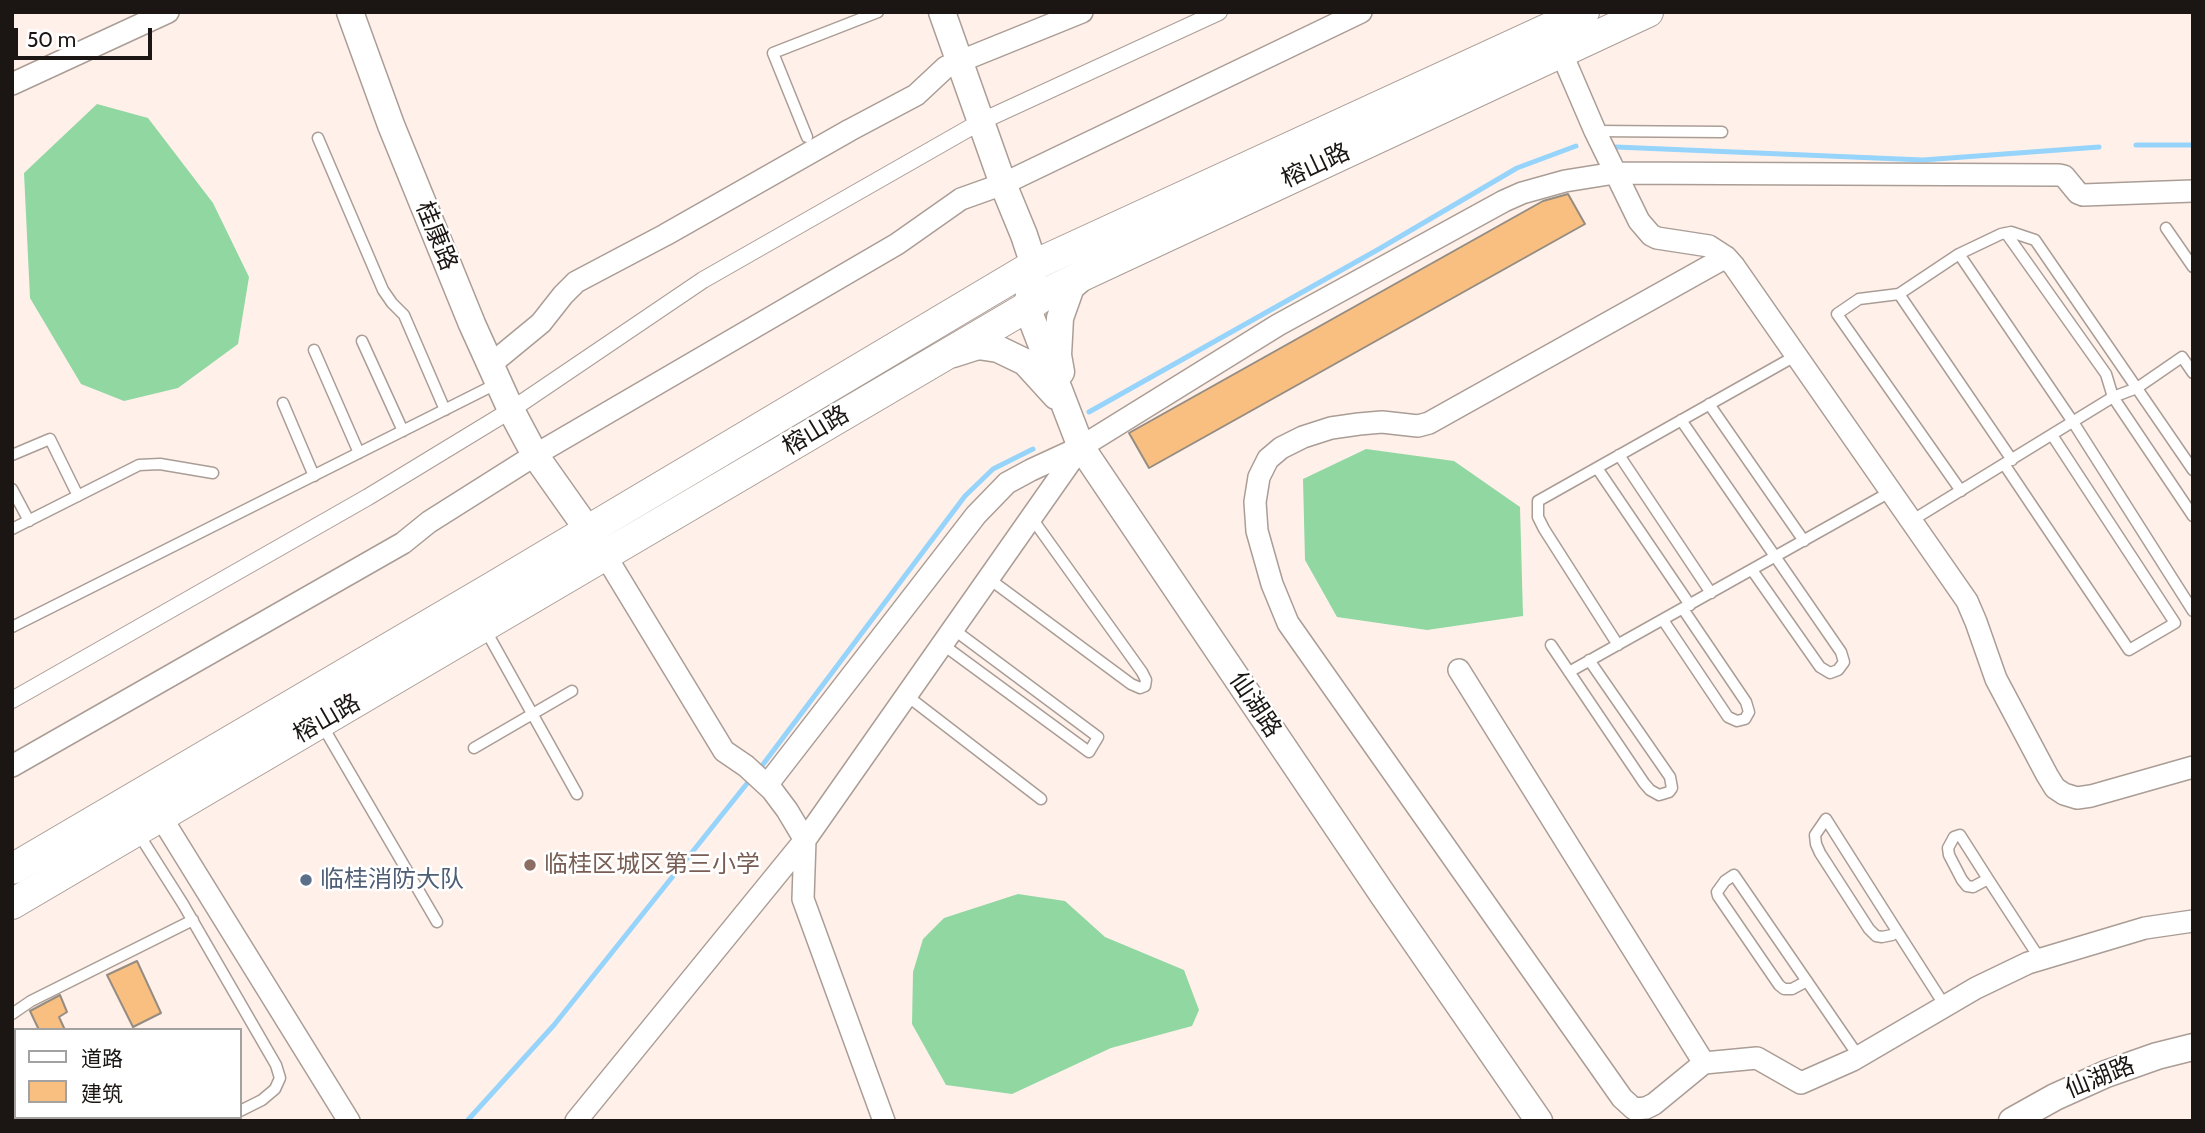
<!DOCTYPE html>
<meta charset="utf-8">
<style>
body{margin:0}
#map{position:relative;width:2205px;height:1133px;overflow:hidden;background:#fff1e9;font-family:Cabin,"Noto Sans SC",sans-serif}
canvas{display:block}
.frame{position:absolute;inset:0;border:14px solid #1b1613;pointer-events:none}
.legend{position:absolute;left:14px;top:1028px;width:228px;height:91px;box-sizing:border-box;background:#fff;border:2px solid #a4a2a1;margin:0;padding:9px 12px;list-style:none;font-size:21px;color:#1b1613}
.legend li{display:flex;align-items:center;gap:14px;height:35px}
.legend b{width:35px;border:2px solid #a4a2a1}
.scale{position:absolute;left:14px;top:28px;width:138px;height:32px;box-sizing:border-box;border:4px solid #1b1613;border-top:0;padding-left:9px;font-size:21px;line-height:24px;white-space:nowrap;color:#1b1613;-webkit-text-stroke:5px #fff;paint-order:stroke}
</style>
<div id="map">
<canvas width="2205" height="1133"></canvas>
<div class="frame"></div>
<ul class="legend">
<li><b style="height:9px;background:#fff"></b>道路</li>
<li><b style="height:19px;background:#f9bf80"></b>建筑</li>
</ul>
<div class="scale">50 m</div>
</div>
<script>
const c = document.querySelector('canvas').getContext('2d');
c.lineJoin = 'round';
function fill(path, color) {
  c.fillStyle = color;
  c.fill(path, 'evenodd');
}
function poly(rows) {
  const path = new Path2D();
  for (const r of rows) {
    path.moveTo(r[0], r[1]);
    for (let i = 2; i < r.length; i += 2) path.lineTo(r[i], r[i + 1]);
  }
  return path;
}
function trace(path, color, width, dash) {
  c.strokeStyle = color;
  c.lineWidth = width;
  c.lineCap = dash ? 'butt' : 'round';
  c.setLineDash(dash || []);
  c.stroke(path);
}
function drawText(font, color, halo, rows, align = 'center') {
  c.font = font + ' Cabin,"Noto Sans SC",sans-serif';
  c.lineWidth = 5;
  c.setLineDash([]);
  c.textBaseline = 'middle';
  c.strokeStyle = halo;
  c.fillStyle = color;
  for (const [text, x, y, turn = 0] of rows) {
    c.save();
    c.translate(x, y);
    c.rotate((+turn || 0) * Math.PI / 180);
    c.textAlign = isNaN(turn) ? turn : align;
    if (halo) c.strokeText(text, 0, 0);
    c.fillText(text, 0, 0);
    c.restore();
  }
}
fill(poly([
 [97,104,148,118,213,203,249,277,238,344,178,388,124,401,81,384,30,298,24,173],
 [1366,449,1454,461,1520,507,1523,616,1427,630,1337,617,1305,560,1303,479],
 [1018,894,1065,901,1105,937,1184,970,1199,1010,1192,1026,1111,1048,1012,1094,946,1085,912,1024,913,972,923,939,944,918]
]), '#90d7a2');
trace(poly([
 [2136,145,2193,145],
 [1616,147,1923,160,2099,147],
 [1089,412,1379,249,1517,168,1576,146],
 [761,767,965,496,993,469,1033,449],
 [467,1121,554,1025,749,781]
]), '#96d4fb', 5);
const building = poly([
 [1568,194,1585,224,1149,468,1129,433,1543,201,1568,194],
 [137,961,161,1013,133,1027,107,975,137,961],
 [60,995,67,1012,59,1017,65,1030,39,1030,30,1011,60,995]
]);
fill(building, '#f9bf80');
trace(building, '#958c82', 2);
const service = poly([
 [1595,131,1722,132],
 [807,137,773,53,878,12],
 [318,138,383,290,392,303,404,315,445,410],
 [2166,228,2193,267],
 [1959,254,2073,422,2193,611],
 [1899,294,2012,460],
 [362,341,403,431],
 [314,350,359,453],
 [2193,373,2182,357,2137,388,2113,397,2193,516],
 [283,403,314,476],
 [1709,404,1804,541],
 [1681,420,1841,652,1844,662,1838,670,1830,673,1820,667,1752,570],
 [12,455,50,439,78,496],
 [1619,455,1711,593],
 [2004,464,2129,650,2175,623,2052,435],
 [1597,468,1690,605],
 [12,489,29,521],
 [1961,491,1837,314,1859,299,1899,294,1959,254,2001,234,2011,232,2035,240,2193,470],
 [1911,521,2113,397,2106,374,2006,233],
 [12,529,139,465,160,464,213,473],
 [988,578,1131,684,1140,688,1145,686,1146,680,1142,672,1031,517],
 [1663,620,1728,717,1737,721,1745,719,1749,712,1746,702,1683,609],
 [12,627,498,383],
 [485,629,577,794],
 [942,644,1089,752,1098,737,953,629],
 [1551,645,1644,783,1650,790,1659,795,1669,792,1672,788,1670,777,1589,660],
 [1618,645,1544,529,1538,517,1538,501,1797,355],
 [1569,672,1890,492],
 [906,695,1041,799],
 [322,725,437,922],
 [474,748,572,691],
 [138,833,183,904,276,1065,280,1078,275,1089,262,1100,240,1111],
 [1988,879,1973,887,1967,886,1962,880,1949,855,1948,848,1954,837,1960,835,1988,879,2040,959],
 [1897,931,1892,935,1882,937,1876,936,1869,929,1820,853,1816,844,1815,835,1826,819,1897,931,1945,1006],
 [1807,981,1792,989,1784,989,1779,985,1718,896,1717,892,1725,881,1734,875,1859,1057],
 [12,1014,31,1001,193,920],
 [219,1121,226,1117]
]);
const pedestrian = poly([
 [12,700,368,497,511,410,703,280,980,122,1219,12]
]);
const minor = poly([
 [1561,52,1595,131,1639,221,1651,235,1657,238,1709,246,1726,257,1734,266,1967,601,1976,622,1996,679,2047,775,2055,788,2064,794,2077,798,2091,796,2193,767],
 [12,84,168,12],
 [490,365,541,323,563,295,576,282,665,235,850,130,916,95,946,67,1082,12],
 [605,555,724,751,746,766,772,790,787,810,805,840,803,899,884,1121],
 [1459,670,1704,1063,1654,1104,1646,1108,1634,1109,1622,1098,1288,623,1272,584,1257,531,1255,502,1259,477,1268,459,1281,448,1303,437,1331,428,1359,424,1382,422,1418,426,1429,423,1726,257],
 [12,766,403,543,429,522,535,455,897,244,961,199,1003,184,1361,12],
 [767,785,976,515,1007,483,1031,470,1081,447,1278,325,1504,201,1522,193,1565,181,1615,173,2059,175,2064,176,2078,193,2083,195,2193,191],
 [161,817,349,1121],
 [1704,1063,1757,1058,1801,1083,1853,1060,1976,988,2028,963,2145,928,2193,921],
 [576,1121,805,840,1080,448]
]);
const tertiary = poly([
 [350,12,391,125,472,324,511,410,535,455,600,547],
 [942,12,1003,184,1024,235,1034,265,1027,307,1081,447,1383,895,1539,1121],
 [953,354,978,346,998,349,1025,362,1056,396],
 [1061,372,1058,355,1060,318,1071,287,1087,273],
 [2012,1121,2055,1097,2106,1074,2157,1056,2193,1047]
]);
const secondary = poly([
 [12,869,491,588,1034,265,1584,12],
 [12,904,1027,307,1052,290,1648,12]
]);
trace(service, '#aa9d96', 13);
trace(pedestrian, '#aa9d96', 18);
trace(minor, '#aa9d96', 24);
trace(tertiary, '#aa9d96', 29);
trace(secondary, '#aa9d96', 32);
trace(service, '#fff', 10);
trace(pedestrian, '#fff', 16);
trace(minor, '#fff', 21);
trace(tertiary, '#fff', 26);
trace(secondary, '#fff', 30);
for (const [x, y, r, color] of [
 [530,865,7,"#8d6e63"],
 [306,880,7,"#5c6f8a"]
]) {
  const dot = new Path2D();
  dot.arc(x, y, r, 0, 2 * Math.PI);
  c.fillStyle = color;
  c.fill(dot);
  trace(dot, '#fff', 2.5);
}
drawText('24px', '#1b1613', '#fff', [
 ["榕山路",1316,166,-25],
 ["桂康路",436,236,68],
 ["榕山路",816,431,-31],
 ["仙湖路",1255,705,56],
 ["榕山路",327,719,-30],
 ["仙湖路",2100,1078,-22]
]);
drawText('24px', '#785e54', '#fff', [
 ["临桂区城区第三小学",544,865]
], 'left');
drawText('24px', '#4e5e75', '#fff', [
 ["临桂消防大队",320,880]
], 'left');
</script>
